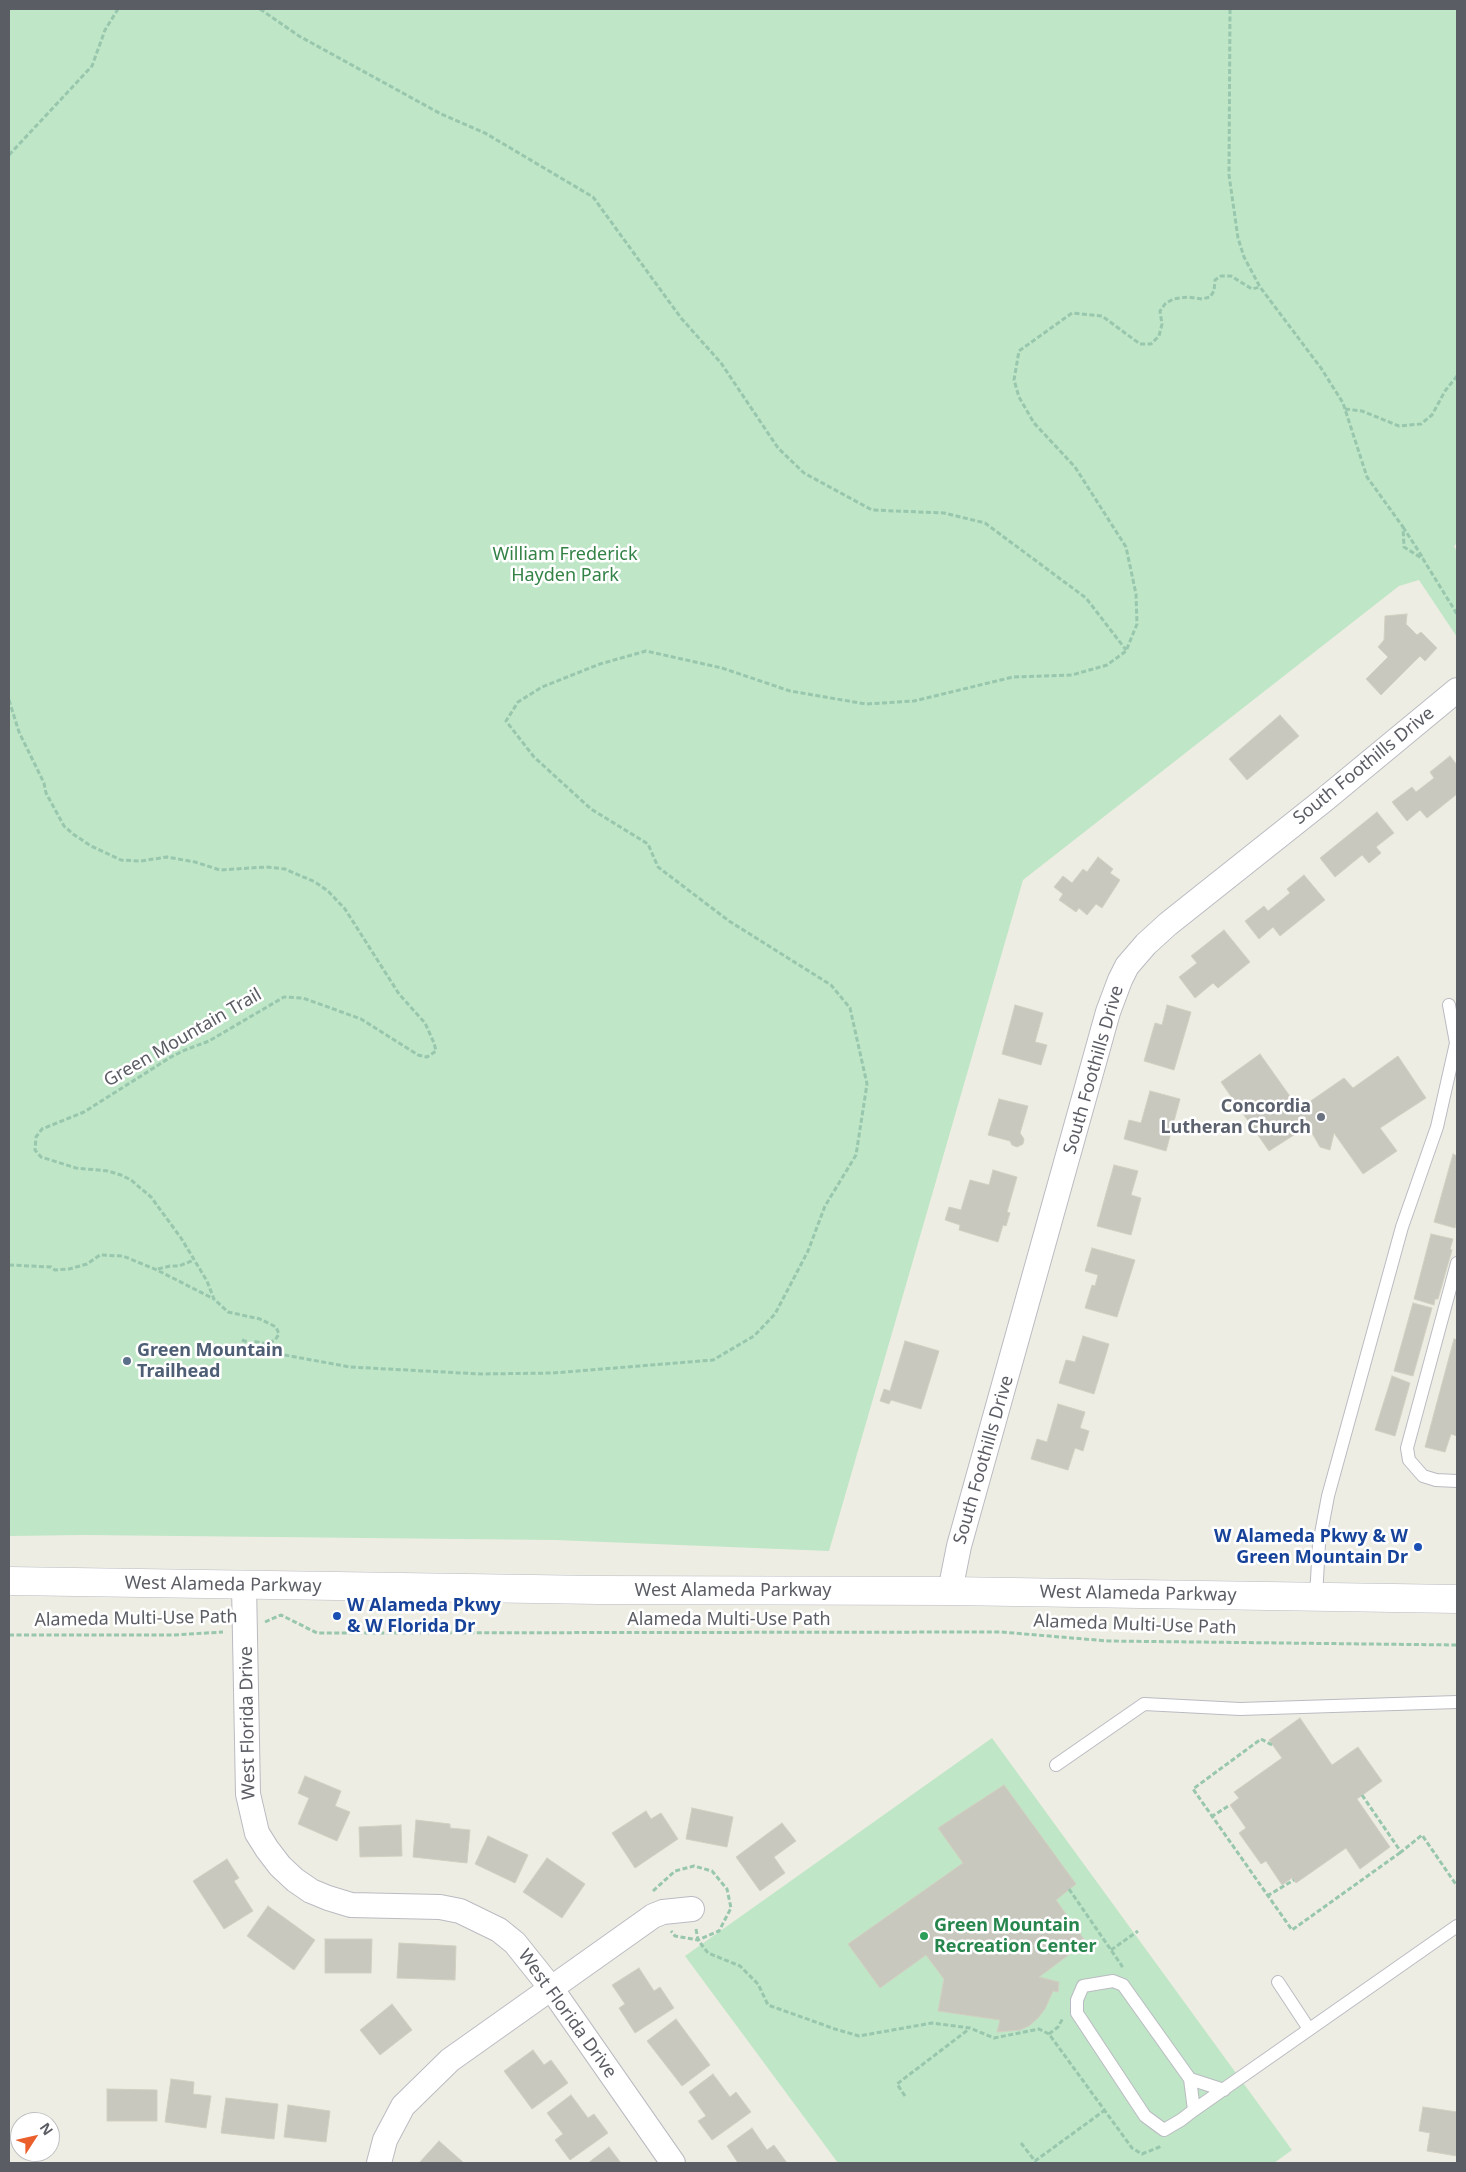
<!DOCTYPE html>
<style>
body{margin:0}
#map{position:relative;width:1466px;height:2172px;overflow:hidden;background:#eeede3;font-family:"Noto Sans",sans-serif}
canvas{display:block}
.frame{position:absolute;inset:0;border:10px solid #5b5d64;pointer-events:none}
.north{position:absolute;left:10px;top:2112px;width:50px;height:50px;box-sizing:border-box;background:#fff;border:1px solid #bdbec1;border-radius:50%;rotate:55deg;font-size:14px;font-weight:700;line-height:20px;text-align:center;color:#5b5d64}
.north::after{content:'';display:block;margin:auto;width:18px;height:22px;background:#ea5f2c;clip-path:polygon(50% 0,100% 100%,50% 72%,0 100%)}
</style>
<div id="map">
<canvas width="1466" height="2172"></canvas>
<div class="frame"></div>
<div class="north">N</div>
</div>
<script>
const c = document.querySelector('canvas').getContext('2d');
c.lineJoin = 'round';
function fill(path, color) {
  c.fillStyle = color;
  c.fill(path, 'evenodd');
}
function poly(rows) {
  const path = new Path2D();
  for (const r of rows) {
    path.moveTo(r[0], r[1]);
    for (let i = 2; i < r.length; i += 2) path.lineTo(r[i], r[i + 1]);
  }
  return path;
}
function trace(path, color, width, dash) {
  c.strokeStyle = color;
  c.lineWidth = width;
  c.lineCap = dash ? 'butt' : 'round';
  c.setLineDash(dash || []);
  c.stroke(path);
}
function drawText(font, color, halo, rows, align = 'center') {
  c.font = font + ' "Noto Sans",sans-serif';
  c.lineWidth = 5;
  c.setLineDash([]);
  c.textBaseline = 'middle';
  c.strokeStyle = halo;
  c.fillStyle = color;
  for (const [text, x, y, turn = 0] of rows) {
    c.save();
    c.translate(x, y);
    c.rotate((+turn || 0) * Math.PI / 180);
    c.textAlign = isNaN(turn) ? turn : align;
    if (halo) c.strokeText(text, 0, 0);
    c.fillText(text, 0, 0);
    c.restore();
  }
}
fill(poly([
 [9,9,1457,9,1457,543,1454,546,1457,552,1457,637,1419,580,1399,586,1023,880,829,1551,555,1540,84,1535,9,1536],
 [992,1738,1292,2150,1274,2163,838,2163,685,1956]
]), '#bfe6c6');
const building = poly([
 [1407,614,1406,624,1417,635,1421,632,1437,648,1425,661,1420,656,1381,695,1366,679,1388,657,1378,647,1384,640,1385,616,1407,614],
 [1280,715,1299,736,1247,780,1229,759,1280,715],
 [1450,756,1457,765,1457,794,1427,818,1420,810,1407,821,1392,802,1412,787,1416,792,1434,778,1430,772,1450,756],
 [1377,812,1394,833,1376,847,1381,853,1369,863,1362,855,1335,877,1320,858,1377,812],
 [1098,857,1113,869,1110,873,1120,880,1102,908,1096,904,1087,915,1079,908,1076,912,1059,900,1063,894,1054,887,1063,876,1072,883,1083,869,1087,872,1098,857],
 [1304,875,1325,900,1280,936,1273,927,1259,939,1245,921,1264,906,1268,911,1290,893,1287,889,1304,875],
 [1224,930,1250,962,1218,988,1213,983,1195,998,1179,977,1197,963,1191,956,1224,930],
 [1015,1005,1043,1013,1035,1042,1047,1045,1041,1065,1002,1054,1015,1005],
 [1167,1005,1191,1012,1174,1070,1144,1061,1155,1023,1162,1025,1167,1005],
 [1260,1054,1299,1109,1344,1078,1353,1088,1398,1056,1426,1098,1380,1128,1397,1151,1363,1174,1334,1133,1330,1150,1320,1147,1308,1126,1269,1151,1221,1082,1260,1054],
 [1150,1091,1180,1099,1166,1151,1124,1139,1129,1120,1141,1123,1150,1091],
 [999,1099,1028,1106,1020,1133,1024,1139,1023,1144,1017,1147,1012,1145,1010,1141,988,1135,999,1099],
 [1453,1154,1457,1156,1457,1220,1455,1228,1434,1222,1453,1154],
 [1114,1165,1138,1171,1131,1195,1141,1198,1131,1235,1097,1226,1114,1165],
 [993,1170,1017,1177,1007,1212,1010,1213,1006,1226,1003,1225,998,1242,959,1230,960,1225,945,1220,949,1207,961,1210,970,1180,989,1185,993,1170],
 [1431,1234,1453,1239,1450,1249,1452,1250,1438,1299,1435,1299,1434,1305,1414,1299,1431,1234],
 [1092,1248,1135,1260,1117,1317,1085,1308,1092,1285,1095,1286,1098,1275,1085,1271,1092,1248],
 [1413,1303,1432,1308,1413,1376,1394,1371,1413,1303],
 [1083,1336,1109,1344,1094,1394,1059,1383,1066,1360,1075,1362,1083,1336],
 [1454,1339,1457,1340,1457,1436,1451,1434,1445,1452,1425,1447,1454,1339],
 [905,1341,939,1351,921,1409,891,1400,889,1404,880,1401,884,1389,890,1391,905,1341],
 [1392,1376,1410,1383,1395,1436,1375,1430,1392,1376],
 [1058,1404,1085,1412,1080,1428,1089,1431,1083,1451,1075,1448,1068,1470,1031,1459,1037,1439,1047,1442,1058,1404],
 [1300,1718,1332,1765,1358,1747,1382,1781,1357,1799,1390,1847,1360,1869,1346,1848,1296,1883,1292,1878,1282,1885,1266,1861,1261,1864,1239,1833,1246,1828,1230,1805,1239,1798,1234,1792,1282,1758,1269,1740,1300,1718],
 [305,1776,341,1791,335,1806,350,1812,337,1841,298,1824,309,1798,298,1793,305,1776],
 [1004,1785,1076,1884,1056,1900,1086,1942,1039,1977,1059,1982,1058,1992,1053,1991,1045,2009,1038,2018,1029,2026,1020,2030,997,2032,1000,2020,938,2011,944,1979,926,1955,880,1988,848,1944,963,1863,938,1828,1004,1785],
 [692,1808,733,1817,727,1847,686,1839,692,1808],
 [646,1811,651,1819,661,1813,678,1839,635,1868,612,1833,646,1811],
 [416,1820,450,1824,450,1828,470,1830,467,1863,413,1857,416,1820],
 [782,1823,796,1841,774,1857,785,1873,760,1891,736,1857,782,1823],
 [401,1825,402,1856,360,1857,359,1827,401,1825],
 [488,1836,528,1855,515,1883,475,1864,488,1836],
 [547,1858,585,1884,562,1918,523,1892,547,1858],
 [227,1859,239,1878,234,1881,253,1911,224,1929,193,1881,227,1859],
 [268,1906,315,1940,294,1970,247,1936,268,1906],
 [325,1939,372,1939,371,1973,325,1973,325,1939],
 [399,1943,456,1946,455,1980,397,1978,399,1943],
 [639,1968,654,1991,660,1987,674,2008,635,2033,619,2008,625,2004,612,1985,639,1968],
 [392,2004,412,2030,380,2055,360,2030,392,2004],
 [676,2019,710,2065,682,2086,647,2041,676,2019],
 [533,2050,544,2065,551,2060,568,2083,532,2109,504,2071,533,2050],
 [713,2074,730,2097,736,2092,751,2112,712,2140,698,2121,706,2116,689,2092,713,2074],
 [171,2079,194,2082,193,2094,211,2096,206,2128,165,2122,171,2079],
 [107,2089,157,2090,157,2121,107,2121,107,2089],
 [571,2095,588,2118,594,2114,608,2133,570,2160,555,2140,563,2134,547,2113,571,2095],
 [226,2098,278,2104,274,2139,221,2133,226,2098],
 [288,2105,330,2111,326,2142,284,2137,288,2105],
 [1423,2107,1457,2112,1457,2156,1427,2151,1430,2133,1419,2131,1423,2107],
 [752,2128,767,2150,774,2145,787,2163,738,2163,727,2146,752,2128],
 [439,2141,464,2163,419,2163,439,2141],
 [609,2147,621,2163,588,2163,609,2147]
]);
fill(building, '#c9c8bf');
trace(building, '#d2d0c1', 1);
const lane = poly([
 [1457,1263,1407,1448,1409,1460,1423,1476,1436,1480,1457,1481],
 [1316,1597,1319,1544,1328,1496,1402,1227,1437,1127,1456,1043,1449,1005],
 [1056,1765,1144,1704,1240,1709,1457,1702],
 [1278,1982,1309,2029],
 [1190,2079,1194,2110,1181,2120,1164,2130,1145,2116,1077,2013,1077,2000,1083,1986,1113,1981,1123,1985,1190,2079,1224,2090],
 [1194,2110,1457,1926]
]);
const street = poly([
 [244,1585,248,1794,257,1833,267,1849,280,1866,295,1880,311,1891,328,1898,351,1905,440,1907,460,1911,499,1930,515,1943,551,1988,673,2163],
 [950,1591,959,1546,1108,1012,1120,980,1127,966,1146,944,1168,924,1324,800,1457,690],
 [379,2163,385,2140,403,2106,450,2060,653,1916,663,1912,692,1909]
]);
const secondary = poly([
 [9,1581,598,1590,950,1591,1457,1599]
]);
trace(lane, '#babbc2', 14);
trace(street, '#babbc2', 26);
trace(secondary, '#b8bac1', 29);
trace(poly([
 [260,9,299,36,441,114,485,133,593,197,681,318,721,363,778,448,804,473,872,510,944,513,985,523,1086,598,1126,650],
 [1230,9,1229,175,1238,238,1244,257,1260,287,1321,368,1343,403,1367,477,1403,527,1404,547,1423,559,1457,614],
 [9,155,92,66,105,30,118,9],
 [1345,409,1362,411,1399,426,1421,424,1432,415,1445,391,1457,376],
 [1403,527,1423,558],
 [9,700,19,732,44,783,46,793,64,826,73,834,91,846,121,860,141,861,167,857,195,862,220,870,266,867,285,869,315,882,328,891,345,909,399,994,425,1023,434,1043,436,1051,427,1057,418,1055,361,1019,303,998,284,997,209,1041,185,1050,171,1057,84,1112,42,1129,36,1137,35,1150,41,1157,76,1168,108,1171,121,1175,131,1180,151,1197,181,1238,207,1281,214,1299,228,1312,260,1319,276,1327,279,1334,275,1340,267,1344,253,1341],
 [9,1265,51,1267,55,1270,69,1269,87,1264,100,1255,123,1256,157,1270,214,1299],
 [158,1269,170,1266,179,1266,194,1260],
 [242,1340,279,1354,350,1367,481,1374,553,1373,713,1360,754,1336,775,1314,808,1251,825,1206,856,1155,867,1084,850,1008,831,985,729,921,658,867,648,844,591,809,534,757,506,721,518,702,542,687,600,664,646,651,722,668,790,691,866,704,914,701,1013,677,1072,675,1107,665,1126,651,1137,624,1136,594,1126,547,1075,467,1034,423,1019,397,1014,380,1019,351,1072,313,1102,316,1140,344,1151,344,1159,336,1162,324,1160,311,1165,304,1173,299,1188,297,1202,299,1210,297,1214,291,1215,280,1221,276,1231,276,1252,289,1260,287],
 [265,1622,281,1615,317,1633,1001,1632,1108,1641,1457,1645],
 [9,1635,174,1635,223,1632],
 [1272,1745,1261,1739,1193,1789,1292,1930,1401,1852],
 [1362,1795,1401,1852,1422,1835,1457,1886],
 [1211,1817,1230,1805],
 [1069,1889,1122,1966,1119,1965],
 [653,1891,675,1871,694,1866,712,1871,727,1889,731,1908,719,1931,698,1940,675,1936,671,1931],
 [1267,1896,1294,1880],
 [696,1929,698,1940,708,1953,740,1966,758,1984,768,2005,835,2029,859,2036,932,2023,970,2028,994,2038,1039,2029,1049,2034,1132,2148,1142,2154,1162,2146],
 [1111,1950,1138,1931],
 [1049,2034,1058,2027,1063,2018],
 [905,2096,897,2084,969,2029],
 [1021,2143,1035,2161,1105,2110]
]), '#98c7ae', 3, [5, 2.5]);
trace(lane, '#fff', 12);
trace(street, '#fff', 24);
trace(secondary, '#fff', 28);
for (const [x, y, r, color] of [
 [1321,1117,5,"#6b7280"],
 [127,1361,5,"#5c6f8a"],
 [1418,1547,5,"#1a4fb4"],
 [337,1616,5,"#1a4fb4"],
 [924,1936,5,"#2e9e5b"]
]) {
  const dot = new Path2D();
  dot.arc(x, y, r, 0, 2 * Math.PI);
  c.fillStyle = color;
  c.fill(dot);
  trace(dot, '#fff', 2);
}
drawText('18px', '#338246', '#fff', [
 ["William Frederick",565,555],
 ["Hayden Park",565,576]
]);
drawText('18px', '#5b5d64', '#fff', [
 ["South Foothills Drive",1364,766,-39],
 ["Green Mountain Trail",183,1038,-30],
 ["South Foothills Drive",1094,1070,-74],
 ["South Foothills Drive",984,1460,-74],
 ["West Alameda Parkway",223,1585,1],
 ["West Alameda Parkway",733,1591],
 ["West Alameda Parkway",1138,1594,1],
 ["Alameda Multi-Use Path",136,1619,-1],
 ["Alameda Multi-Use Path",729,1620],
 ["Alameda Multi-Use Path",1135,1625,2],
 ["West Florida Drive",248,1723,-91],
 ["West Florida Drive",567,2014,54]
]);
drawText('bold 18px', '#5b616d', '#fff', [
 ["Concordia",1311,1107],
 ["Lutheran Church",1311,1128]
], 'right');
drawText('bold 18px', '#4e5e75', '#fff', [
 ["Green Mountain",137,1351],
 ["Trailhead",137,1372]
], 'left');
drawText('bold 18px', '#164399', '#fff', [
 ["W Alameda Pkwy & W",1408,1537],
 ["Green Mountain Dr",1408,1558],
 ["W Alameda Pkwy",347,1606,"left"],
 ["& W Florida Dr",347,1627,"left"]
], 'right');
drawText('bold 18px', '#27864d', '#fff', [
 ["Green Mountain",934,1926],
 ["Recreation Center",934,1947]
], 'left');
</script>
